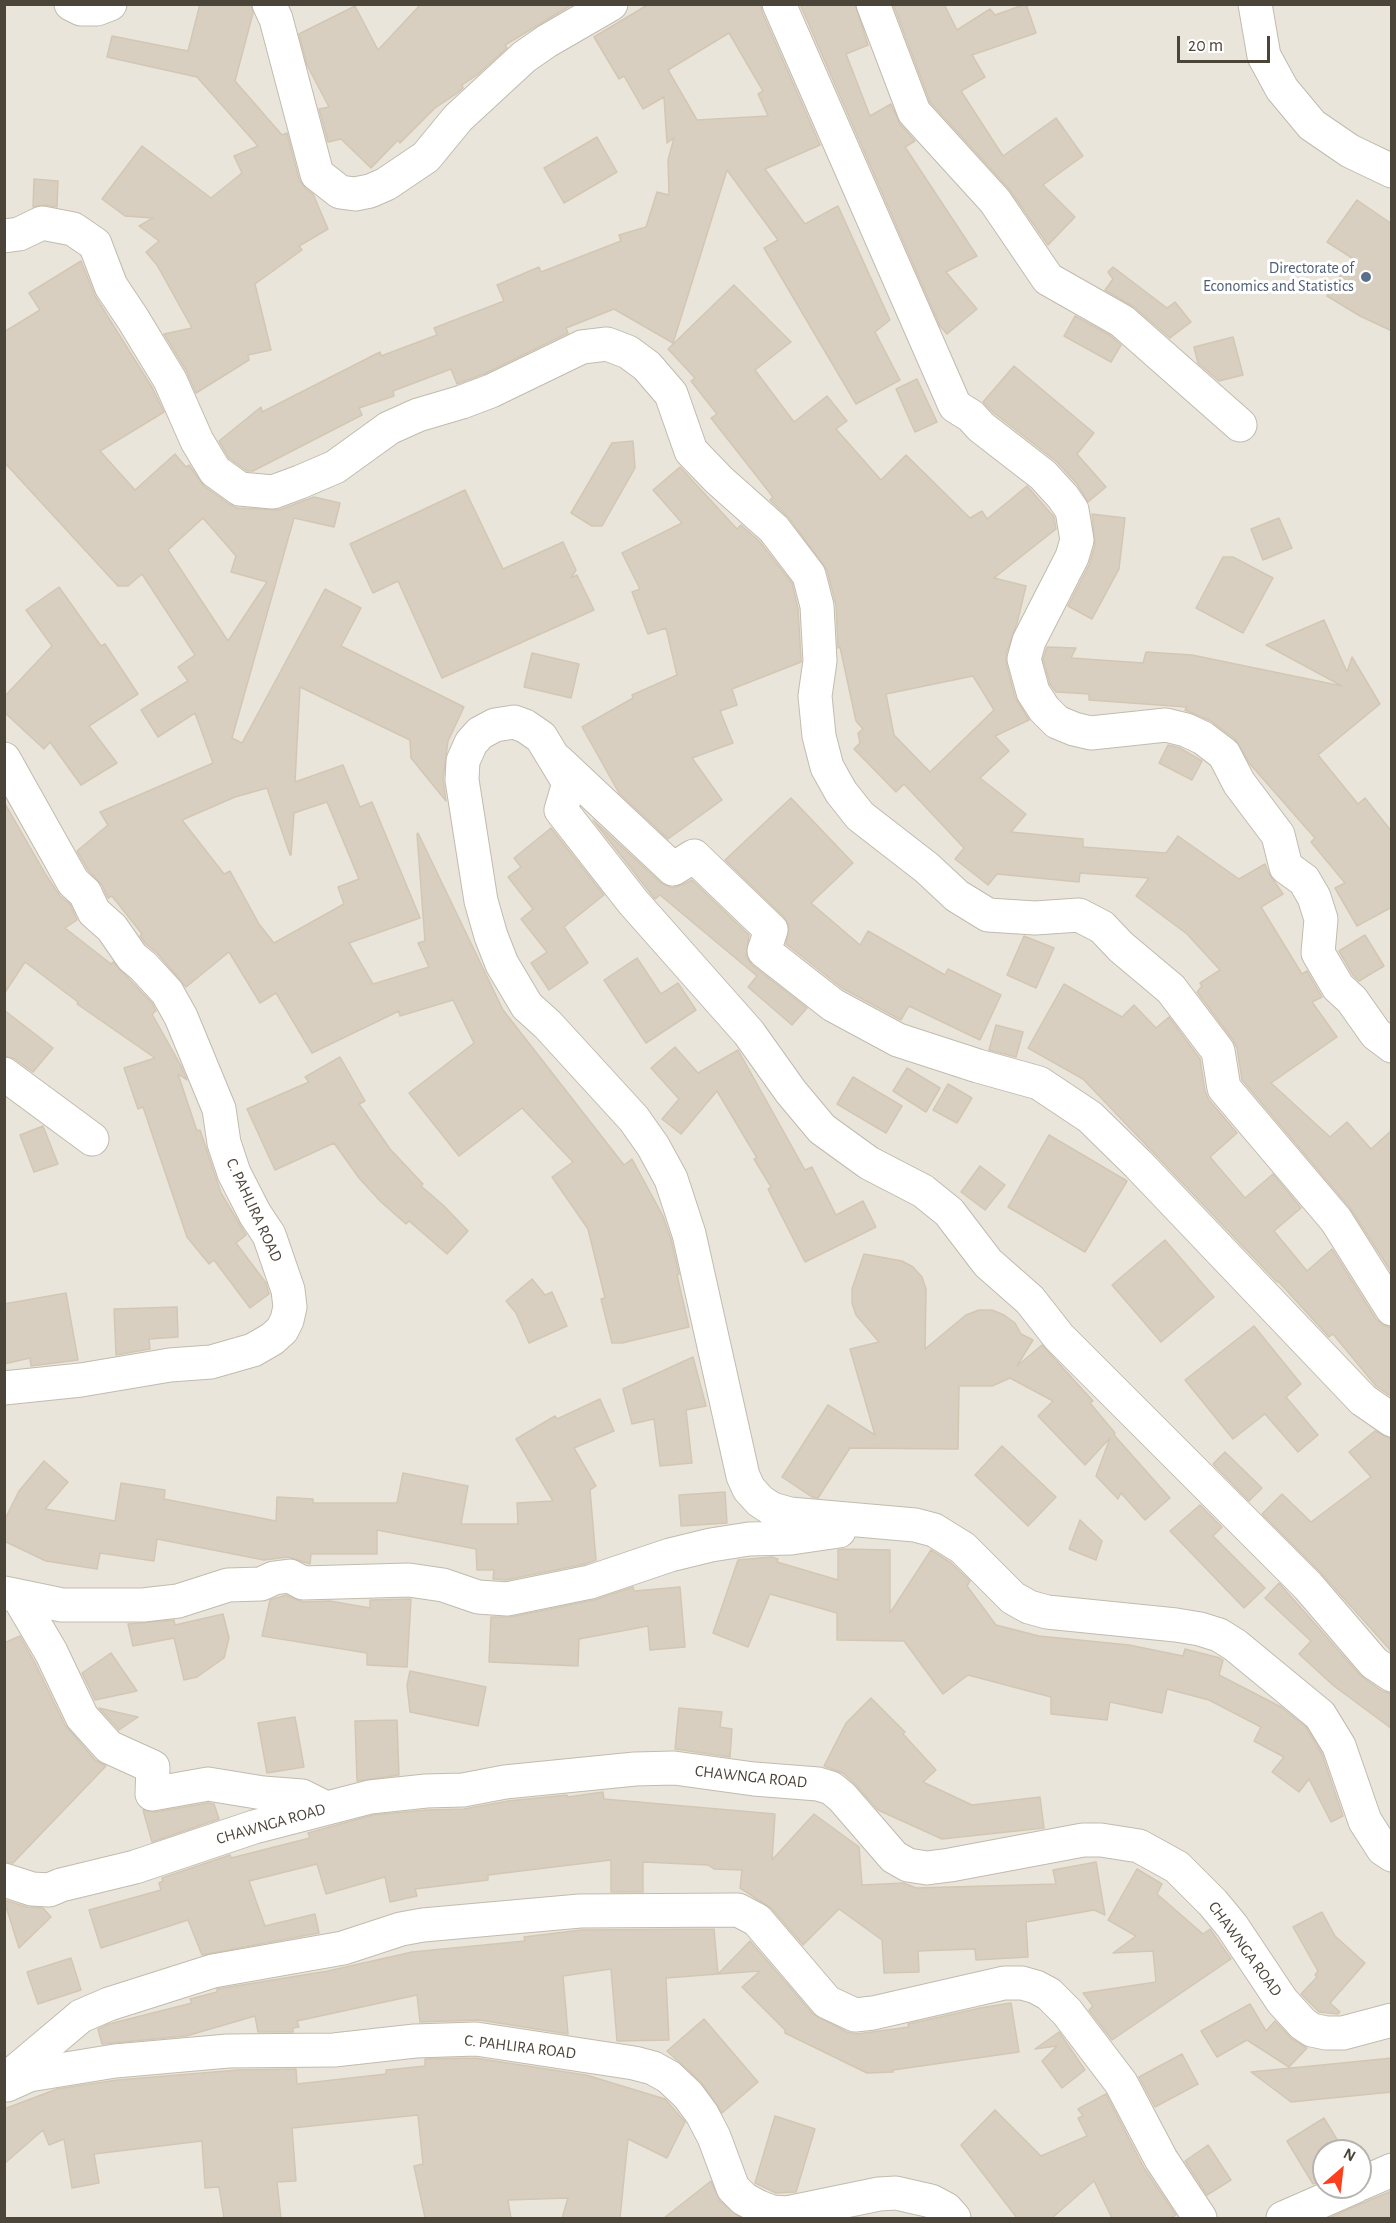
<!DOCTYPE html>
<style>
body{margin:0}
#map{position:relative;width:1396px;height:2223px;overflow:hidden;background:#f6f3ec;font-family:"Alegreya Sans",sans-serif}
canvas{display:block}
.frame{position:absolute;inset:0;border:6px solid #4b4439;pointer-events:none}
.north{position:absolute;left:1312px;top:2139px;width:60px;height:60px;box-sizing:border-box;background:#fff;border:2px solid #b7b4b0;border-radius:50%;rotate:28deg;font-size:16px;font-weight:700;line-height:24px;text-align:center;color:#4b4439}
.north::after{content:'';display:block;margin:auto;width:21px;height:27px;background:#fc3f1d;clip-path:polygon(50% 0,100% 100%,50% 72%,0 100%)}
.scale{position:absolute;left:1177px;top:36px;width:93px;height:27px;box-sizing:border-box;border:3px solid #4b4439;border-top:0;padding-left:8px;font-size:18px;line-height:21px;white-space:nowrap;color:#4b4439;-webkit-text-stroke:4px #fff;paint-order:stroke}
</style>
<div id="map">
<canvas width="1396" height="2223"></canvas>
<div class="frame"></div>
<div class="north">N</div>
<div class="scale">20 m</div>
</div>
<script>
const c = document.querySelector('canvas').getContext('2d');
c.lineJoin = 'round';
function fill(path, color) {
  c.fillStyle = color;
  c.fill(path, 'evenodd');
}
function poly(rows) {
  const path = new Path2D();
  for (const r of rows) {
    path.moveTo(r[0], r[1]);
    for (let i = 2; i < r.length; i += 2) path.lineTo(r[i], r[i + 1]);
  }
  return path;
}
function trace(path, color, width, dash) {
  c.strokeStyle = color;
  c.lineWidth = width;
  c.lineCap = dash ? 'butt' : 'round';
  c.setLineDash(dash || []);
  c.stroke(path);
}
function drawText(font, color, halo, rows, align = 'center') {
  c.font = font + ' "Alegreya Sans",sans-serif';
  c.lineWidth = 6;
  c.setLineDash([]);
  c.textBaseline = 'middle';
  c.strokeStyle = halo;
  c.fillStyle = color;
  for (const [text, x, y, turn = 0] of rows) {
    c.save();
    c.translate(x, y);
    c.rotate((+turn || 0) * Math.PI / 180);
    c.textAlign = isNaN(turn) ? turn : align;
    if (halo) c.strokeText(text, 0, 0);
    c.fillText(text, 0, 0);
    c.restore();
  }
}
fill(poly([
 [5,5,1391,5,1391,2218,5,2218],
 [1324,2151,1360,2151,1360,2187,1324,2187]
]), '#eae5da');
const building = poly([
 [200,4,251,4,253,13,235,81,282,135,287,133,299,179,305,188,313,194,328,229,299,246,302,250,255,284,271,350,248,355,249,360,196,393,186,370,164,334,192,328,157,265,146,252,159,241,139,226,153,218,125,216,102,199,142,146,211,198,242,173,234,156,258,146,197,77,107,57,112,36,188,51,200,4],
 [421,4,573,4,505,45,507,48,477,75,462,85,463,88,456,94,435,108,400,143,398,140,371,168,341,139,328,142,319,109,329,107,307,65,299,34,355,6,378,50,421,4],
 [649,4,761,4,762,12,820,145,765,169,805,224,838,206,890,320,875,332,900,380,856,404,764,248,778,240,727,170,673,343,614,309,566,328,568,333,484,374,457,384,451,369,393,391,394,396,359,408,362,415,253,471,247,471,229,458,219,441,261,407,262,412,380,352,381,356,437,335,434,328,504,301,497,285,539,267,541,272,621,241,619,235,646,227,657,192,669,195,668,160,674,138,667,143,664,97,643,109,624,76,619,79,594,37,649,4],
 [729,33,763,91,758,94,768,116,697,120,668,70,729,33],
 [800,4,855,4,868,45,846,54,870,116,891,104,900,124,915,141,905,147,977,256,946,272,977,309,947,334,940,326,800,4],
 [893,4,944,4,957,30,990,9,995,15,1026,4,1036,33,972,55,985,77,961,91,1003,156,1056,118,1083,156,1043,185,1075,217,1048,245,1009,189,930,102,893,4],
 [597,137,617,172,564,203,544,168,597,137],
 [34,179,58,181,57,207,45,205,33,207,34,179],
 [1357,200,1392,224,1392,331,1360,316,1327,296,1352,258,1327,242,1357,200],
 [81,261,95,296,153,389,164,412,100,451,135,490,175,454,186,467,189,465,204,486,229,504,238,508,279,510,314,497,340,503,334,527,294,518,232,738,242,743,325,589,361,608,341,646,464,707,448,741,443,779,446,801,411,758,410,740,300,687,295,782,343,765,360,807,372,802,420,918,349,943,373,984,429,967,418,943,425,941,417,834,418,833,503,1010,624,1165,632,1159,663,1216,671,1239,679,1274,677,1275,689,1327,622,1343,612,1343,601,1299,605,1298,588,1229,552,1177,573,1162,522,1108,459,1156,409,1093,474,1043,453,1000,400,1016,399,1011,312,1053,276,993,260,1003,229,952,186,987,157,953,146,944,140,936,142,934,112,896,108,898,102,885,88,870,77,851,108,825,100,812,213,763,195,713,158,737,141,710,188,681,178,667,195,655,142,574,128,586,118,586,4,462,4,332,40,310,29,293,81,261],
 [203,518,236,556,231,572,267,582,228,641,168,550,203,518],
 [267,788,290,855,291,855,294,813,327,802,359,879,338,887,344,904,274,943,259,924,230,871,224,874,182,820,235,797,267,788],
 [1113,267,1167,308,1175,302,1191,322,1170,338,1134,307,1105,290,1113,279,1108,272,1113,267],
 [734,285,791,342,755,370,794,422,827,396,847,421,836,429,881,480,906,455,970,518,982,511,987,519,1027,486,1054,517,1056,529,994,578,1026,586,1017,623,1006,654,1006,663,1015,697,1029,720,995,736,1009,751,980,778,1026,814,1011,832,1083,839,1083,847,1166,853,1178,836,1239,879,1265,864,1268,872,1283,894,1261,907,1302,974,1307,971,1322,997,1312,1002,1337,1037,1271,1083,1330,1137,1347,1122,1371,1149,1392,1130,1392,1273,1350,1208,1242,1080,1237,1048,1233,1040,1197,992,1202,986,1200,983,1220,970,1187,934,1136,896,1149,878,1080,873,1079,882,997,874,988,885,955,859,964,848,904,784,896,792,854,749,860,743,858,733,863,729,856,721,840,647,838,648,836,605,827,570,789,518,770,500,773,497,711,418,717,414,691,381,695,378,668,349,734,285],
 [973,676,994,710,930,772,894,735,886,694,973,676],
 [1075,316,1111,336,1121,345,1111,362,1064,336,1075,316],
 [1233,337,1243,375,1219,381,1198,363,1194,347,1233,337],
 [1014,366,1094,433,1077,454,1106,487,1088,502,1077,484,1057,462,994,413,983,402,1014,366],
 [917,379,937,422,915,432,896,389,917,379],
 [633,441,635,468,602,526,592,526,571,513,612,443,633,441],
 [680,467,737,529,741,525,760,542,792,583,798,609,801,660,801,662,732,689,737,705,720,711,733,743,692,758,722,800,668,839,619,793,582,727,633,698,632,695,677,675,666,628,648,634,632,592,640,589,622,553,682,523,653,490,680,467],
 [465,490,503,569,563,542,576,570,571,578,577,575,594,610,442,678,398,581,373,593,350,544,465,490],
 [1092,514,1125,518,1119,569,1092,619,1068,606,1089,565,1095,545,1092,514],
 [1279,518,1292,548,1263,560,1251,529,1279,518],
 [1223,557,1233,557,1273,578,1243,633,1196,608,1223,557],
 [59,587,101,646,105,644,138,694,89,726,117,763,81,785,50,742,44,749,4,712,4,697,52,646,26,610,59,587],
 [1324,620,1347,672,1352,657,1380,704,1318,755,1358,804,1365,798,1392,832,1392,907,1357,926,1335,888,1345,883,1311,842,1315,838,1250,764,1235,739,1211,721,1185,710,1187,707,1089,700,1089,694,1056,692,1050,684,1043,659,1047,647,1076,648,1071,658,1143,663,1146,652,1192,655,1342,686,1266,645,1324,620],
 [532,653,579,664,571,698,524,687,532,653],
 [1168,745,1180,748,1202,761,1192,780,1159,763,1168,745],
 [791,798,853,863,811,903,860,945,868,931,945,975,948,969,1001,995,980,1040,909,1006,901,1020,842,988,786,944,789,926,784,917,725,860,791,798],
 [4,802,46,875,60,896,70,904,77,920,65,928,111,964,113,962,152,1003,156,1011,152,1014,181,1066,187,1080,178,1074,197,1131,200,1130,221,1193,246,1235,236,1243,266,1283,269,1294,250,1308,214,1260,209,1264,187,1237,143,1107,138,1109,124,1068,155,1058,77,1004,78,1002,25,962,4,994,4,802],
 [593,820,661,883,672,888,682,885,692,880,749,935,746,956,752,965,807,1008,792,1025,748,987,757,976,660,895,655,899,593,820],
 [551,828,604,895,564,927,588,963,549,990,531,963,547,952,521,919,533,909,508,877,521,867,514,858,551,828],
 [1365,935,1384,966,1359,981,1353,975,1339,951,1365,935],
 [1024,936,1054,948,1036,988,1007,975,1024,936],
 [637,958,661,994,678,983,696,1010,646,1043,604,980,637,958],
 [1064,984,1122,1017,1134,1005,1156,1028,1169,1017,1200,1059,1205,1091,1209,1100,1237,1133,1210,1157,1245,1198,1273,1174,1301,1208,1274,1231,1307,1271,1332,1249,1376,1319,1383,1325,1392,1328,1392,1397,1376,1386,1333,1334,1329,1337,1278,1281,1277,1282,1083,1079,1028,1048,1064,984],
 [4,1010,53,1048,33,1072,15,1059,4,1056,4,1010],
 [996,1025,1023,1032,1016,1057,989,1050,996,1025],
 [675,1047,698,1073,738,1050,805,1170,812,1167,836,1215,863,1201,876,1227,805,1262,768,1189,771,1187,754,1159,757,1158,717,1091,681,1134,662,1119,679,1099,651,1068,675,1047],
 [340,1057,365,1101,359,1104,390,1149,423,1184,421,1186,443,1205,468,1231,447,1254,409,1221,406,1224,381,1202,359,1178,334,1143,275,1170,247,1109,309,1082,305,1077,340,1057],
 [907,1068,940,1088,926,1112,893,1091,907,1068],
 [853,1077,902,1106,886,1133,837,1104,853,1077],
 [948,1084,972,1098,957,1123,933,1110,948,1084],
 [43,1126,58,1164,34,1172,20,1135,43,1126],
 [1049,1135,1127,1181,1085,1252,1008,1207,1049,1135],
 [980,1166,1005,1185,985,1210,961,1192,980,1166],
 [1165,1240,1214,1297,1161,1342,1112,1285,1165,1240],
 [864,1254,902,1261,913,1267,922,1277,926,1289,925,1349,966,1315,979,1310,992,1310,1004,1315,1015,1323,1021,1334,1033,1340,1017,1366,1042,1345,1093,1401,1090,1403,1115,1433,1114,1435,1170,1498,1145,1520,1121,1493,1118,1499,1096,1476,1110,1438,1085,1465,1038,1416,1053,1401,1010,1378,992,1386,959,1386,958,1449,850,1448,818,1498,812,1497,782,1477,828,1405,875,1435,850,1349,879,1342,856,1315,852,1303,852,1289,864,1254],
 [532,1279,545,1295,552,1292,567,1326,529,1343,516,1313,506,1301,532,1279],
 [66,1293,78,1360,31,1366,30,1358,4,1364,4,1304,66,1293],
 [177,1307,178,1337,149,1339,150,1349,116,1355,114,1309,177,1307],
 [1254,1326,1301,1384,1286,1397,1318,1435,1298,1452,1265,1414,1233,1439,1185,1380,1254,1326],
 [693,1357,706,1406,686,1410,692,1463,660,1466,654,1419,632,1424,623,1389,693,1357],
 [600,1399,614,1431,574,1448,596,1486,590,1490,596,1560,585,1564,506,1580,493,1579,494,1570,477,1570,476,1549,377,1530,377,1554,311,1554,310,1564,288,1557,264,1560,157,1539,154,1561,100,1553,97,1569,46,1561,4,1541,4,1521,19,1491,44,1461,68,1482,45,1509,115,1521,121,1483,165,1490,164,1499,276,1521,277,1497,313,1499,313,1503,397,1503,403,1473,468,1486,461,1524,518,1524,517,1503,553,1501,516,1439,555,1416,557,1419,600,1399],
 [1375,1431,1392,1439,1392,1652,1321,1573,1262,1514,1282,1494,1311,1522,1371,1477,1349,1452,1375,1431],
 [1002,1446,1056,1497,1028,1526,975,1475,1002,1446],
 [1225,1452,1262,1488,1249,1501,1213,1464,1225,1452],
 [725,1492,727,1523,681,1526,679,1495,725,1492],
 [1200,1505,1222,1527,1213,1536,1265,1588,1244,1608,1170,1531,1200,1505],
 [1080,1520,1102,1541,1096,1560,1069,1549,1080,1520],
 [843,1549,890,1550,890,1613,931,1550,951,1563,970,1581,967,1586,996,1625,1039,1636,1129,1645,1183,1656,1185,1649,1220,1658,1223,1660,1219,1675,1281,1707,1306,1727,1322,1754,1343,1816,1331,1822,1309,1779,1299,1792,1272,1772,1284,1757,1254,1741,1261,1727,1209,1700,1167,1689,1162,1713,1110,1702,1107,1720,1051,1714,1051,1697,968,1675,943,1694,904,1641,837,1640,837,1613,770,1594,748,1647,713,1633,738,1560,772,1557,778,1559,777,1562,838,1580,838,1550,843,1549],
 [1279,1583,1360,1675,1382,1691,1392,1694,1392,1729,1334,1686,1299,1654,1311,1641,1265,1598,1279,1583],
 [633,1587,634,1591,680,1587,685,1647,650,1650,648,1626,579,1639,578,1666,489,1662,491,1617,511,1617,594,1600,633,1587],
 [286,1595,303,1602,330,1601,370,1608,370,1600,411,1599,407,1667,367,1665,367,1653,262,1636,270,1600,286,1595],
 [223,1614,229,1638,224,1658,197,1677,184,1680,174,1638,133,1646,128,1624,174,1620,175,1625,223,1614],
 [20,1636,34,1661,65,1725,95,1760,106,1766,13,1863,4,1862,4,1643,20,1636],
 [111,1653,137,1691,95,1700,82,1673,111,1653],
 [410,1671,486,1687,478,1726,410,1712,407,1685,410,1671],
 [871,1698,905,1732,903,1734,936,1770,923,1782,972,1805,1040,1797,1044,1828,942,1839,878,1810,856,1785,843,1773,824,1766,846,1723,871,1698],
 [99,1708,138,1717,119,1730,99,1708],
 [679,1708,722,1712,720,1727,732,1729,730,1757,675,1749,679,1708],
 [295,1717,304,1767,267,1773,258,1723,295,1717],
 [397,1720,399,1775,357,1781,355,1721,397,1720],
 [603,1792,604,1799,775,1814,772,1860,814,1814,859,1847,862,1885,904,1883,916,1888,1056,1884,1053,1870,1096,1862,1105,1915,1094,1910,1026,1922,1028,1957,976,1960,975,1949,918,1951,919,1972,884,1973,882,1940,839,1909,803,1945,771,1908,740,1888,742,1870,714,1869,708,1865,643,1862,643,1892,611,1892,611,1860,488,1875,488,1880,415,1889,417,1896,390,1902,385,1877,326,1894,317,1864,249,1881,265,1926,315,1914,319,1933,202,1955,188,1920,101,1948,89,1910,161,1890,159,1883,163,1881,162,1878,230,1855,231,1858,310,1838,308,1833,373,1815,427,1810,464,1809,508,1801,567,1795,568,1797,603,1792],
 [208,1803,214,1804,219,1819,152,1842,143,1810,155,1812,208,1803],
 [1137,1869,1162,1884,1157,1894,1203,1934,1210,1929,1231,1959,1112,2040,1089,2010,1093,2006,1083,1993,1156,1982,1153,1951,1113,1953,1136,1936,1108,1920,1137,1869],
 [4,1900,27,1907,43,1908,51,1917,19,1948,4,1900],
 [1322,1912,1335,1936,1365,1963,1330,2003,1340,2012,1338,2014,1319,2012,1301,1994,1317,1977,1315,1975,1318,1971,1293,1927,1322,1912],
 [714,1929,718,1974,666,1978,669,2040,617,2041,611,1969,563,1976,568,2034,479,2020,420,2022,417,1995,297,2021,299,2027,293,2028,293,2032,258,2032,255,2016,186,2036,102,2044,98,2029,109,2024,192,2003,190,1999,217,1992,217,1989,328,1971,412,1952,525,1941,524,1937,581,1930,714,1929],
 [750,1941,813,2014,847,2032,857,2034,909,2027,908,2024,980,2008,1011,2003,1019,2052,893,2070,893,2072,867,2073,785,2033,785,2030,742,1987,760,1971,718,1974,750,1941],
 [71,1958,81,1990,38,2004,27,1972,71,1958],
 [1250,2004,1266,2031,1275,2021,1292,2039,1307,2048,1289,2067,1247,2040,1217,2057,1201,2031,1250,2004],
 [704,2019,758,2082,722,2113,701,2082,667,2051,704,2019],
 [1059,2032,1085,2070,1062,2088,1042,2061,1057,2046,1035,2049,1059,2032],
 [1182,2054,1198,2084,1155,2107,1139,2077,1182,2054],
 [475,2058,586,2075,665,2099,685,2122,667,2158,628,2139,620,2218,562,2218,568,2198,508,2200,511,2218,425,2218,414,2166,423,2164,418,2115,292,2128,296,2181,277,2182,281,2218,224,2218,219,2187,205,2188,202,2141,94,2154,99,2183,72,2188,64,2139,49,2145,43,2130,4,2164,4,2109,57,2089,117,2080,238,2070,296,2069,297,2084,386,2074,386,2070,425,2066,425,2059,475,2058],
 [1392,2058,1392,2092,1291,2102,1251,2072,1392,2058],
 [1106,2094,1144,2168,1176,2215,1170,2218,1112,2218,1094,2181,1052,2218,1017,2218,961,2145,995,2110,1041,2156,1087,2136,1078,2118,1083,2116,1078,2109,1106,2094],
 [775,2116,815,2129,796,2192,776,2193,755,2183,775,2116],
 [1324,2118,1344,2151,1324,2151,1324,2180,1313,2184,1287,2141,1324,2118],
 [1208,2145,1231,2180,1207,2195,1185,2161,1208,2145],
 [711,2181,720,2201,741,2218,664,2218,711,2181],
 [1392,2191,1392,2218,1329,2218,1365,2202,1392,2191]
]);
fill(building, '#d8cfc1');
trace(building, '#d3c7b4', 1.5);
const minor = poly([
 [71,4,81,9,97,9,110,4],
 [269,4,276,19,317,174,340,192,355,194,370,191,386,184,426,157,458,118,524,57,547,41,611,4],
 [779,4,955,406,971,416,981,427,1043,475,1063,497,1072,510,1077,540,1072,557,1029,641,1024,659,1033,692,1044,709,1057,722,1074,729,1091,733,1166,725,1186,730,1203,738,1224,754,1239,783,1278,835,1286,867,1304,880,1314,897,1321,919,1318,953,1338,987,1352,1000,1376,1034,1392,1046],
 [873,4,914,112,995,201,1048,279,1122,321,1240,425],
 [4,236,19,234,42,223,73,229,95,244,111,286,133,319,170,380,197,441,215,471,240,489,273,492,300,482,335,467,389,428,418,415,462,402,491,391,582,347,607,344,628,352,647,366,671,394,691,451,719,480,774,529,809,575,817,606,820,661,815,696,819,736,827,767,841,792,860,816,927,868,957,896,988,915,1035,918,1079,915,1102,927,1121,947,1171,989,1218,1051,1224,1088,1336,1220,1392,1309],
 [4,759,73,882,85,893,94,912,112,928,132,957,143,966,167,992,181,1017,219,1109,224,1143,234,1173,255,1214,269,1235,288,1290,290,1307,287,1320,282,1330,272,1339,253,1350,211,1362,170,1365,81,1380,4,1388],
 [558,761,673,869,694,856,771,930,764,951,833,1005,898,1040,978,1066,1039,1083,1090,1117,1138,1164,1363,1400,1392,1420],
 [4,1074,92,1139],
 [4,1593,62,1605,143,1605,178,1601,228,1585,261,1584,274,1578,290,1576,303,1583,409,1580,443,1585,478,1597,507,1599,590,1582,670,1555,711,1545,749,1539,791,1538,839,1531],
 [18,1596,51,1652,82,1717,109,1747,153,1767,152,1794,208,1784,263,1793,302,1796,326,1808],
 [1392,1675,1374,1663,1308,1586,1059,1337,1030,1300,988,1263,949,1212,923,1191,869,1163,822,1129,791,1092,749,1033,633,902,561,810,569,783,541,737,525,726,514,722,495,725,480,733,471,743,463,761,462,780,481,901,491,936,502,964,527,1006,548,1025,634,1119,653,1146,671,1179,689,1234,743,1476,749,1489,760,1501,772,1509,790,1514,915,1525,934,1530,963,1548,1013,1598,1029,1607,1047,1612,1176,1625,1200,1629,1219,1635,1235,1645,1320,1715,1339,1746,1365,1821,1383,1849,1392,1855],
 [4,1880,32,1889,49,1890,61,1885,135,1867,254,1827,370,1797,426,1791,463,1790,505,1782,635,1769,674,1768,754,1779,818,1784,831,1788,842,1797,894,1857,908,1865,927,1868,950,1865,1083,1840,1101,1840,1139,1846,1177,1867,1213,1903,1232,1926,1282,2001,1303,2024,1312,2030,1326,2033,1343,2033,1392,2020],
 [4,2081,81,2016,109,2004,213,1971,343,1948,401,1929,423,1925,580,1911,738,1910,757,1920,827,2002,855,2015,873,2013,1004,1983,1022,1983,1036,1987,1049,1994,1067,2012,1121,2083,1161,2159,1200,2218],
 [7,2085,29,2075,115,2061,228,2051,334,2050,415,2041,476,2039,634,2063,653,2068,669,2077,688,2095,702,2114,714,2137,733,2188,744,2199,759,2207,772,2212,787,2213,879,2194,896,2193,931,2201,946,2209,954,2218],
 [1360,2184,1392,2170],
 [1283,2218,1354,2187]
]);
const tertiary = poly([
 [1255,4,1264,56,1282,89,1312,125,1350,151,1392,171]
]);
trace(minor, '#c2bbae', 35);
trace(tertiary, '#c2bbae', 35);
trace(minor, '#fff', 33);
trace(tertiary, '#fff', 33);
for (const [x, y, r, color] of [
 [1366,277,6,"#5c6f8a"]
]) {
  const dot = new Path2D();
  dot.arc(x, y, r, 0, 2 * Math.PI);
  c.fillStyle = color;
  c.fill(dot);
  trace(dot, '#fff', 2);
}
drawText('16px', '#4e5e75', '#fff', [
 ["Directorate of",1354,268],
 ["Economics and Statistics",1354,286]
], 'right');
drawText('16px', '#4b4439', '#fff', [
 ["C. PAHLIRA ROAD",254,1210,65],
 ["CHAWNGA ROAD",751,1777,6],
 ["CHAWNGA ROAD",271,1824,-16],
 ["CHAWNGA ROAD",1245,1949,54],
 ["C. PAHLIRA ROAD",520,2047,7]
]);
</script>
